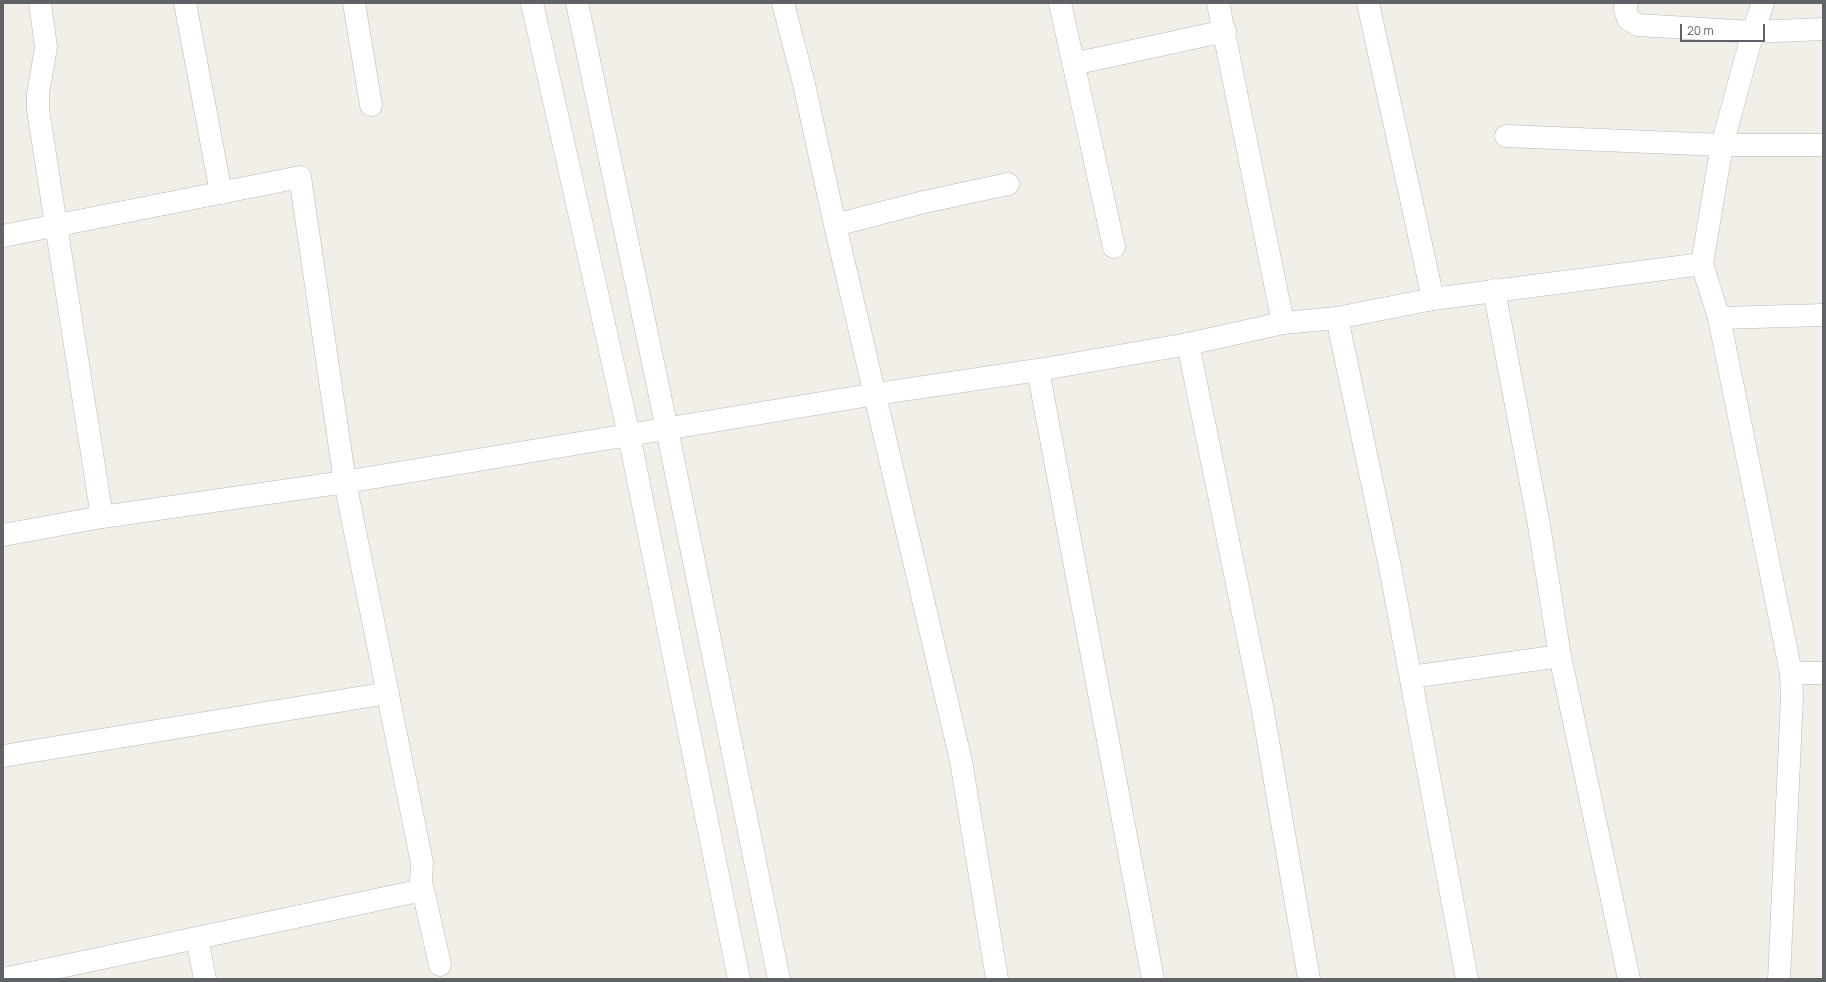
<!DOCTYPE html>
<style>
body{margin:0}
#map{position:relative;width:1826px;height:982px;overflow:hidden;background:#f1efe8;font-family:Manrope,sans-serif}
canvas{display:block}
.frame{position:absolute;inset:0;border:4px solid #5f6368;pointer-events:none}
.scale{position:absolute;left:1680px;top:24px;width:85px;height:18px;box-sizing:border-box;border:2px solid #5f6368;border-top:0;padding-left:5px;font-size:12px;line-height:14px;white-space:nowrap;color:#5f6368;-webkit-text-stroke:3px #fff;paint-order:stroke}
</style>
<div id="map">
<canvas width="1826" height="982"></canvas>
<div class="frame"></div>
<div class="scale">20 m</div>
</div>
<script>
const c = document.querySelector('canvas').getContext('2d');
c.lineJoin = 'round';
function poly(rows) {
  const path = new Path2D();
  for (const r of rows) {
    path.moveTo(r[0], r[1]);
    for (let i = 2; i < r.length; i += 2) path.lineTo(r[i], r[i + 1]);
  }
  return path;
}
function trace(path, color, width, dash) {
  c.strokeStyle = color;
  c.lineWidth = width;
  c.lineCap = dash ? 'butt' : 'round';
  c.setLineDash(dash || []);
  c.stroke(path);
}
const street = poly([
 [40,3,46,47,38,94,38,110,102,517],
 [185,3,221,193],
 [354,3,371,105],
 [783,3,804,84,835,225,961,761,997,979],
 [1060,3,1114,247],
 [1218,3,1283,323],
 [1368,3,1433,299],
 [1627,3,1625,9,1628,19,1638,25,1753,32,1823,29],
 [1073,64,1225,31],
 [1506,136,1722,145,1823,145],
 [835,225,924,202,1008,184],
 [3,236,300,177,345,482,422,863,421,882,423,890,3,979],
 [1702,264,1719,318,1791,673,1792,697,1779,979],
 [1494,290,1539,525,1560,656,1629,979],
 [1337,318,1389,562,1467,979],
 [1719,318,1823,315],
 [1188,344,1262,706,1309,979],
 [1038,370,1153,979],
 [1791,673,1823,673],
 [1411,677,1560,656],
 [3,756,388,693],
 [423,890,440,965],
 [197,939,205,979]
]);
const secondary = poly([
 [532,3,629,435,739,979],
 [577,3,667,429,779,979],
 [3,535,102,517,345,482,876,394,1038,370,1188,344,1283,323,1337,318,1433,299,1702,264,1722,145,1753,32,1763,3]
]);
trace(street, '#b5b8bc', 23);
trace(secondary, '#b6babf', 23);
trace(street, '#fff', 22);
trace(secondary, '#fff', 22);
</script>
